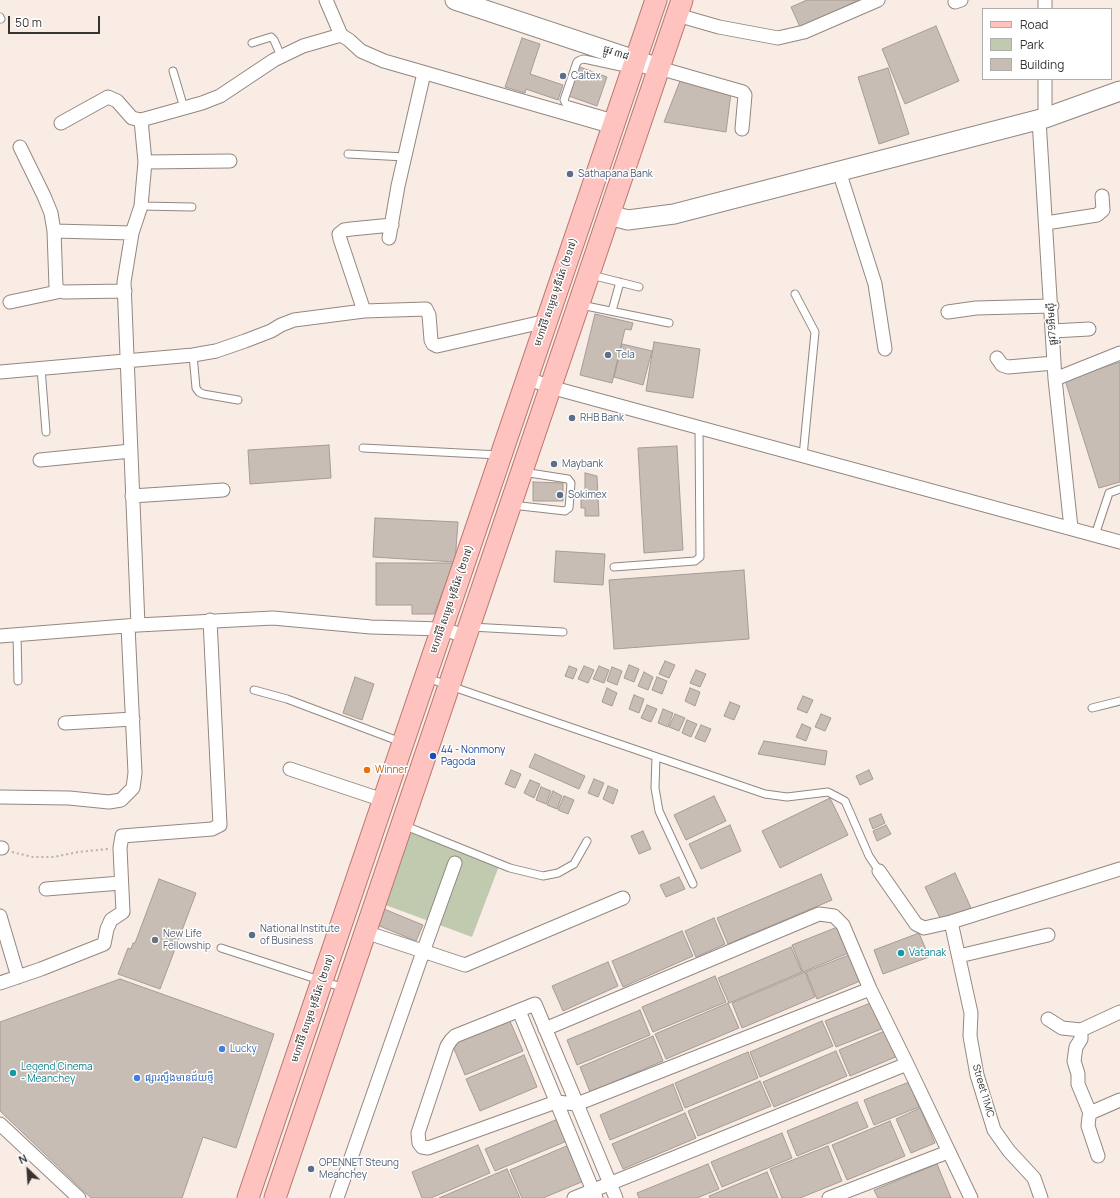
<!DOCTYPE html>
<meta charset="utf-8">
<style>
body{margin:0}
#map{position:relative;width:1120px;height:1198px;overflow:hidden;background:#f8ece5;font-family:Manrope,sans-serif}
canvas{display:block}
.legend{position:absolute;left:982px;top:8px;width:130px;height:72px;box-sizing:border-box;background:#fff;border:1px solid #afadac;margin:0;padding:5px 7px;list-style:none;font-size:12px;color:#373330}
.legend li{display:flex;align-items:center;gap:8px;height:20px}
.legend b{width:20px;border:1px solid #afadac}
.north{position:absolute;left:8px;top:1150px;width:40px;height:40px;-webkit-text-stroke:3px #fff;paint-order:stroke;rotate:335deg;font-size:11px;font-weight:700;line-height:16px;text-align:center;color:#373330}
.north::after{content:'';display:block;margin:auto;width:14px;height:18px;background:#373330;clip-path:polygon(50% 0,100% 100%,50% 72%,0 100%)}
.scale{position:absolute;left:8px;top:16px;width:92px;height:18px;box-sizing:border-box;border:2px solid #373330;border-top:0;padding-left:5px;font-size:12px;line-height:14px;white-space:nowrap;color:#373330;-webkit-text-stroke:3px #fff;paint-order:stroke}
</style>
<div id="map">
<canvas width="1120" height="1198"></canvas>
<ul class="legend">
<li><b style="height:5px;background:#fec3be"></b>Road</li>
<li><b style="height:11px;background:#bfcaaf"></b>Park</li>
<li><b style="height:11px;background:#c8bdb5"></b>Building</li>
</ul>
<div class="north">N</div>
<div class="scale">50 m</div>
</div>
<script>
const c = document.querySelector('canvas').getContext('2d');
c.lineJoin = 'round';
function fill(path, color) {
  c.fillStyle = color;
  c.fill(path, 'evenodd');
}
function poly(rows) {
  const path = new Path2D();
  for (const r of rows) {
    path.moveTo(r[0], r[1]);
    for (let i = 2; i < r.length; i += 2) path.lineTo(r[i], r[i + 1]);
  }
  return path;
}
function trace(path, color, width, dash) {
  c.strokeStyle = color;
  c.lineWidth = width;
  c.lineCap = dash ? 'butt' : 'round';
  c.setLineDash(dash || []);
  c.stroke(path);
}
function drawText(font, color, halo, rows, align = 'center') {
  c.font = font + ' Manrope,"Noto Sans Khmer",sans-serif';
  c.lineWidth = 3;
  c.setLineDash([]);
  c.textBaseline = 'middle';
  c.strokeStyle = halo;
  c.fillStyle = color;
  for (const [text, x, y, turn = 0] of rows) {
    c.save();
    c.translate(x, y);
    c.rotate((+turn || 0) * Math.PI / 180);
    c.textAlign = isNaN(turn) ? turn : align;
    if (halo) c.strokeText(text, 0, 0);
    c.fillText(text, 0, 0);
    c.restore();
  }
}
fill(poly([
 [405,831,499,866,472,937,380,903]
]), '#bfcaaf');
const building = poly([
 [807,0,859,0,800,27,791,7,807,0],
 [936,26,959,81,905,104,882,49,936,26],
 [522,38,540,44,530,74,563,85,558,100,526,89,525,93,505,87,522,38],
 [577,66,607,77,597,106,566,95,577,66],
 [888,68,909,134,879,144,858,77,888,68],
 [680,81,708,85,731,93,726,132,664,122,680,81],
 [595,314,633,323,631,330,625,329,612,383,580,375,595,314],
 [654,342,700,349,693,398,646,391,654,342],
 [622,344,652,351,643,385,614,377,622,344],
 [1120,362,1120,482,1099,488,1065,380,1120,362],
 [329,445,331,478,250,484,248,450,329,445],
 [677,446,683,550,644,553,638,448,677,446],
 [585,473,597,476,599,516,585,516,585,508,581,508,581,497,585,497,585,473],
 [533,482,563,483,563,501,533,501,533,482],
 [375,518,458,522,455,562,373,557,375,518],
 [556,551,605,554,603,585,554,582,556,551],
 [376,563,454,563,434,614,412,614,412,605,376,605,376,563],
 [744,570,749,639,614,649,609,580,744,570],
 [665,661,675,665,669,678,659,674,665,661],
 [629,665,639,669,634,682,624,678,629,665],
 [569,666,577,669,573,679,565,676,569,666],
 [584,666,594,670,588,683,578,679,584,666],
 [599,666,609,670,604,683,593,679,599,666],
 [612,667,622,671,617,685,607,681,612,667],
 [696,670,706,674,700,687,690,683,696,670],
 [644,672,653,677,648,690,638,686,644,672],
 [355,677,374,684,362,720,343,713,355,677],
 [657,677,667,681,662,694,652,690,657,677],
 [607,688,617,693,612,706,602,702,607,688],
 [690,688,700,692,695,706,685,701,690,688],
 [634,695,644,699,639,713,629,709,634,695],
 [803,696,813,700,807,713,797,709,803,696],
 [730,702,740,706,734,720,724,716,730,702],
 [647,705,657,709,651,722,641,718,647,705],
 [663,709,673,713,668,727,658,723,663,709],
 [675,714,685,718,679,731,669,727,675,714],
 [821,714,831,718,825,731,815,727,821,714],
 [687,720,697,724,691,737,682,733,687,720],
 [802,724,811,728,806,741,796,737,802,724],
 [701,725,711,729,705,742,695,738,701,725],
 [764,741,827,751,825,765,758,754,764,741],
 [535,754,585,776,579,789,529,767,535,754],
 [511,770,521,774,515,788,505,784,511,770],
 [869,770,873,779,860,785,856,776,869,770],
 [594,779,604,783,598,797,588,793,594,779],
 [530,780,540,784,534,798,524,793,530,780],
 [608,786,618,790,613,804,603,799,608,786],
 [541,787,551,791,546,804,536,800,541,787],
 [553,791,562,796,557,809,547,805,553,791],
 [564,796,574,800,568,814,558,810,564,796],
 [714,796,726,821,686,840,674,815,714,796],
 [830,798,848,835,780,868,762,831,830,798],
 [881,814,885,823,873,829,869,819,881,814],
 [730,825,741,851,701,869,689,844,730,825],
 [886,825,891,834,877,841,873,831,886,825],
 [643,831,651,849,639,854,631,836,643,831],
 [955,873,971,908,942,922,925,887,955,873],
 [821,874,832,900,728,944,717,918,821,874],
 [679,877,685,889,666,897,660,885,679,877],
 [159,879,196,893,160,989,118,974,128,948,131,949,133,943,135,943,159,879],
 [384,909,423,925,416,941,377,925,384,909],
 [714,918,725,944,696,957,685,931,714,918],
 [840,926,851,952,803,972,792,945,840,926],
 [682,931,693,956,623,987,612,961,682,931],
 [919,933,929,957,883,974,874,950,919,933],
 [791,947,802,972,729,1003,718,978,791,947],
 [854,953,865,979,817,999,806,972,854,953],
 [608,962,618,986,563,1011,552,986,608,962],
 [805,972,815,997,742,1028,732,1003,805,972],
 [715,976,726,1002,653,1032,642,1007,715,976],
 [120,979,274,1034,236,1148,203,1137,182,1198,91,1198,0,1111,0,1022,120,979],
 [873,1002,884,1028,836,1047,825,1021,873,1002],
 [728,1003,739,1028,666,1059,655,1034,728,1003],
 [640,1010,650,1035,577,1065,567,1040,640,1010],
 [509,1019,523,1051,465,1075,452,1044,509,1019],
 [822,1021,833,1046,760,1077,750,1052,822,1021],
 [887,1030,898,1056,850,1076,839,1050,887,1030],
 [653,1036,663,1061,590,1092,580,1067,653,1036],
 [836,1051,847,1076,774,1107,763,1082,836,1051],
 [748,1052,758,1078,685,1108,675,1083,748,1052],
 [524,1055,537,1087,480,1111,466,1079,524,1055],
 [760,1081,771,1106,698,1136,688,1111,760,1081],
 [909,1082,919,1107,874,1125,864,1100,909,1082],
 [673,1084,683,1110,610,1140,600,1115,673,1084],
 [857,1102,868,1127,797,1156,787,1131,857,1102],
 [920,1108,935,1143,911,1153,896,1119,920,1108],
 [685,1113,696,1138,623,1169,612,1144,685,1113],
 [558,1119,567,1141,495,1171,485,1149,558,1119],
 [890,1121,905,1156,847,1180,832,1145,890,1121],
 [782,1133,792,1158,722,1187,711,1162,782,1133],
 [478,1145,490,1173,431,1198,422,1198,412,1172,478,1145],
 [569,1145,584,1181,543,1198,522,1198,510,1170,569,1145],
 [828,1146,842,1181,800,1198,782,1198,770,1169,828,1146],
 [708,1164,719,1189,697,1198,639,1198,637,1193,708,1164],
 [937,1164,951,1198,878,1198,874,1190,937,1164],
 [507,1169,520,1198,439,1198,507,1169],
 [767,1172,778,1198,710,1198,709,1196,767,1172]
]);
fill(building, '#c8bdb5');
trace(building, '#a69c95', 1);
const lane = poly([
 [0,17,1,19],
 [252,43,271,37,274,40,281,56],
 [173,71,184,108],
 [614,118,566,104,564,100,577,62,580,60,584,59,630,69],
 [348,154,405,157],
 [141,206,192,207],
 [591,275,639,287],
 [795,294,815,332,803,456],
 [581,305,669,323],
 [612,311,620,282],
 [193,355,196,388,199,392,203,394,238,400],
 [41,368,46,432],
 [363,448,499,455],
 [512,505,565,511,569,508,571,483,568,479,523,472],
 [1095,535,1109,493,1120,489],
 [614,567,695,561,700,557,699,427],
 [471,627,563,632],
 [17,634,18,681],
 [427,678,765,794,787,797,828,792,845,801,869,856,879,871],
 [254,690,287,699,401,742],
 [1092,708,1120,701],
 [656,757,655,788,659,811,693,884],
 [403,825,510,868,543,876,558,873,574,864,587,841],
 [221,948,344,988]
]);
const street = poly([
 [326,0,341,35],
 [955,2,961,0],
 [1045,9,1045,0],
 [677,15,719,27,778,38,804,32,878,0],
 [659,68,743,92,745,95,742,129],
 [1045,118,1045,79],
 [1039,120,1055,379,1071,528],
 [61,123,108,97,117,101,132,118,141,120,202,103,220,96,274,60,303,46,341,35,349,40,361,51,384,61,613,127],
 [20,147,44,196,51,213,54,231,56,287,60,291,64,292,125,291],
 [145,162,230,161],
 [839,171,875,284,885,349],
 [1046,223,1097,215,1103,210,1102,196],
 [54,231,132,233],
 [389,238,398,186,424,73],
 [10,302,57,292,58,289],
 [364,311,340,239,339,234,344,230,351,229,392,225],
 [948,312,976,308,1052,306],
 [1053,331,1089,329],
 [997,358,1002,365,1008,367,1054,363],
 [0,372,193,355,216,351,245,341,271,331,281,325,294,320,364,311,426,309,429,315,431,340,433,344,437,346,547,321],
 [527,378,550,387,1120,542],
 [1055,379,1120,353],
 [40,460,131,451],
 [132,496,223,490],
 [138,625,124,282,132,233,141,206,145,162,141,120],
 [0,636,138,625,273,618,371,627,442,629,466,636],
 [65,723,133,719],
 [290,769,383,800],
 [0,797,69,798,109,802,121,800,133,788,135,773,128,626],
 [0,848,2,848],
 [879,871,916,924,924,928,951,922,1120,869],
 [46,889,121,883],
 [0,916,18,977],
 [951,922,971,1013,970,1036,977,1075,994,1130,1009,1151,1034,1178,1041,1198],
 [365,932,465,965,623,898],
 [959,956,1048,935],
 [0,983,41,969,104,944,107,929,111,920,123,912,120,848,122,836,212,829,220,825,210,620],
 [519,1011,596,1198],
 [1048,1019,1062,1028,1081,1030,1120,1012],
 [545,1029,819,914,834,916,843,925,870,989,907,1064,971,1198],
 [1081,1030,1081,1039,1076,1047,1074,1061,1078,1074,1078,1084,1090,1113],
 [0,1124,79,1198],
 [1098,1156,1088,1126,1089,1117,1090,1113,1120,1100],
 [337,1198,423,952,455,863],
 [574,1198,907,1064],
 [616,1198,577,1104,535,1004,455,1036,451,1040,447,1046,418,1133,419,1143,422,1147,428,1148,556,1102,577,1104,870,989],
 [829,1198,948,1152]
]);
const secondary = poly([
 [455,0,659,68],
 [609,215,628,220,674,214,1045,118,1120,91]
]);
const primary = poly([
 [248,1198,656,0],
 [275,1198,682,0]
]);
trace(lane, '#928881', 9);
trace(street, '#928881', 15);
trace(secondary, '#928881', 21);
trace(primary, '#b87770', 23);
trace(poly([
 [12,852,33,857,54,857,78,852,109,849]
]), '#b9b0aa', 2, [2, 3]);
trace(lane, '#fff', 7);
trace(street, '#fff', 13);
trace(secondary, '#fff', 19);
trace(primary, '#fec3be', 21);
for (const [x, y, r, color] of [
 [563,76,4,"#5c6f8a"],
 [570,174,4,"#5c6f8a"],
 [608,355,4,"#5c6f8a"],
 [572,418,4,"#5c6f8a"],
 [554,464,4,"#5c6f8a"],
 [560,495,4,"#5c6f8a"],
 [433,756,4,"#1a4fb4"],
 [367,770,4,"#e8710a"],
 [252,935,4,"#5c6f8a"],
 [155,940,4,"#6b7280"],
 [901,953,4,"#0f9aa8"],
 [222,1049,4,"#3f7fe0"],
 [13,1073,4,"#0f9aa8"],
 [137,1078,4,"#3f7fe0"],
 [311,1169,4,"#5c6f8a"]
]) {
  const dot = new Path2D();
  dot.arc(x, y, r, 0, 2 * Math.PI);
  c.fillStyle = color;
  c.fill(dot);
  trace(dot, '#fff', 1.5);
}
drawText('10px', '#373330', '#fff', [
 ["ផ្លូវ ៣៨",616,53,18],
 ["មហាវិថី សម្តេច មុនីរ៉េត (២១៧)",556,292,-71],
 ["ផ្លូវ79អឹមស៊ី",1052,324,-93],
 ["មហាវិថី សម្តេច មុនីរ៉េត (២១៧)",452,599,-71],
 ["មហាវិថី សម្តេច មុនីរ៉េត (២១៧)",313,1008,-71],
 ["Street 11MC",983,1091,74]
]);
drawText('10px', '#4e5e75', '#fff', [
 ["Caltex",571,76],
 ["Sathapana Bank",578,174],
 ["Tela",616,355],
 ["RHB Bank",580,418],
 ["Maybank",562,464],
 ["Sokimex",568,495],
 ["National Institute",260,929],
 ["of Business",260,941],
 ["OPENNET Steung",319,1163],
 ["Meanchey",319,1175]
], 'left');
drawText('10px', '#164399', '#fff', [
 ["44 - Nonmony",441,750],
 ["Pagoda",441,762]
], 'left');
drawText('10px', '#c56008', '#fff', [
 ["Winner",375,770]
], 'left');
drawText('10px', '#5b616d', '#fff', [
 ["New Life",163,934],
 ["Fellowship",163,946]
], 'left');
drawText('10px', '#0d838f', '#fff', [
 ["Vatanak",909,953],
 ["Legend Cinema",21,1067],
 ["- Meanchey",21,1079]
], 'left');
drawText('10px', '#366cbe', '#fff', [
 ["Lucky",230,1049],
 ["ផ្សារស្ទឹងមានជ័យថ្មី",145,1078]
], 'left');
</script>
